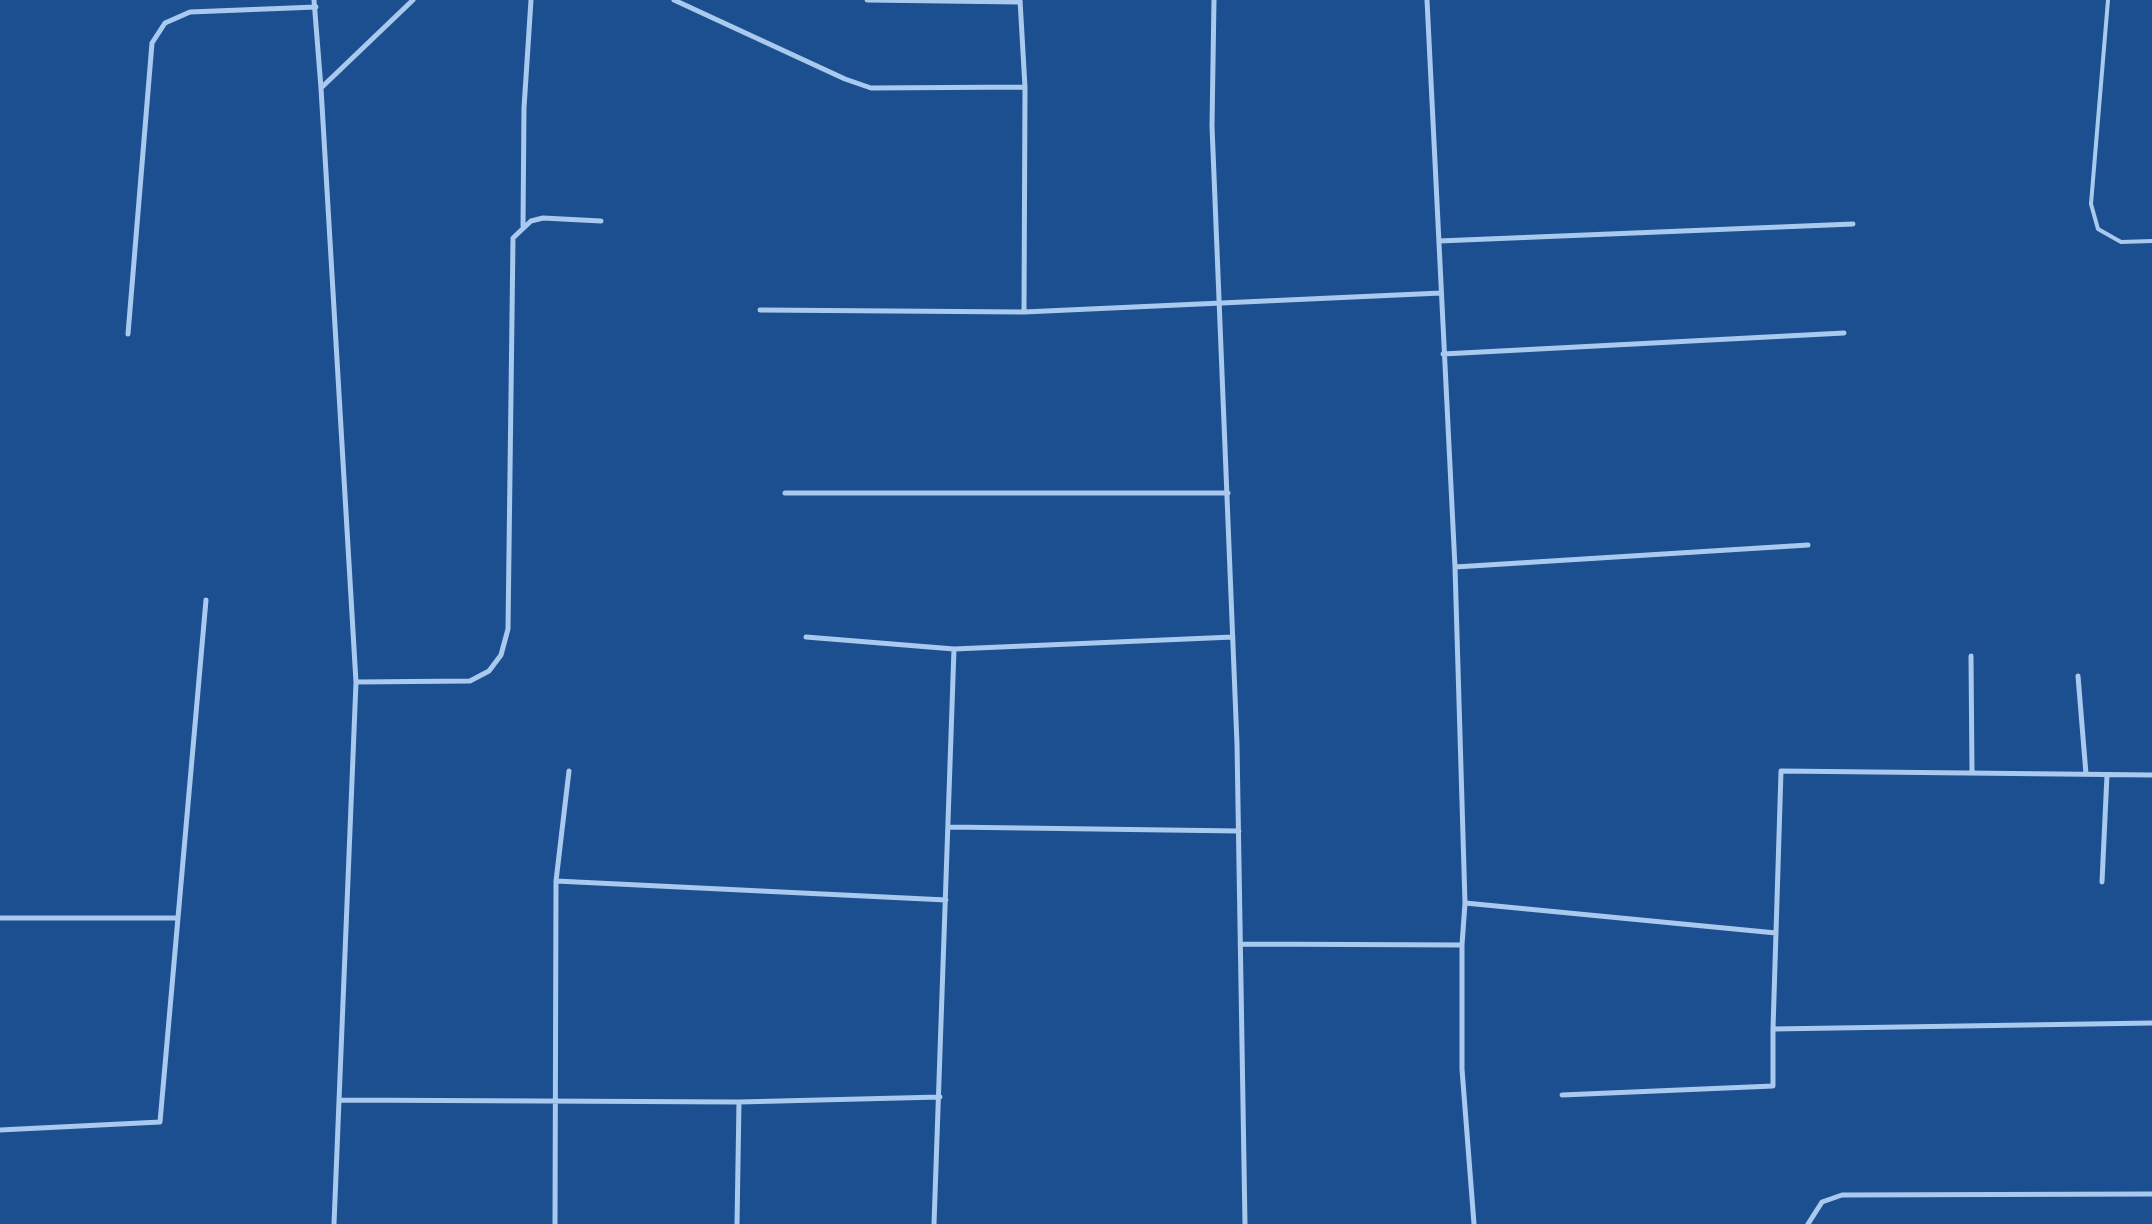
<!DOCTYPE html>
<style>
body{margin:0}
canvas{display:block;background:#1b4f8f}
</style>
<canvas width="2152" height="1224"></canvas>
<script>
const c = document.querySelector('canvas').getContext('2d');
c.lineJoin = 'round';
function poly(rows) {
  const path = new Path2D();
  for (const r of rows) {
    path.moveTo(r[0], r[1]);
    for (let i = 2; i < r.length; i += 2) path.lineTo(r[i], r[i + 1]);
  }
  return path;
}
function trace(path, color, width, dash) {
  c.strokeStyle = color;
  c.lineWidth = width;
  c.lineCap = dash ? 'butt' : 'round';
  c.setLineDash(dash || []);
  c.stroke(path);
}
trace(poly([
 [2108,0,2091,204,2098,229,2121,242,2152,241]
]), '#a9c9ee', 4);
trace(poly([
 [314,0,321,88,356,682,334,1224],
 [674,0,845,79,871,88,1025,87],
 [867,0,1020,2],
 [1020,0,1025,87,1024,312],
 [1214,0,1212,126,1237,744,1245,1224],
 [1427,0,1455,567,1465,903,1462,945,1462,1069,1474,1224],
 [321,88,413,0],
 [523,226,524,108,531,0],
 [1439,241,1853,224],
 [760,310,1024,312,1441,293],
 [128,334,152,43,165,23,190,12,316,7],
 [1443,354,1844,333],
 [785,493,1228,493],
 [1455,567,1808,545],
 [806,637,954,649,1233,637],
 [1971,656,1972,773],
 [2078,676,2086,774],
 [356,682,470,681,489,671,501,655,508,629,513,238,531,221,543,218,601,221],
 [949,827,1239,831],
 [556,881,946,900],
 [2102,882,2107,775],
 [1465,903,1776,933],
 [0,918,178,918],
 [1240,944,1462,945],
 [1773,1029,2152,1023],
 [1562,1095,1773,1086,1773,1029,1781,771,2152,775],
 [339,1100,739,1102,940,1097],
 [0,1130,160,1122,206,600],
 [555,1224,556,881,569,771],
 [737,1224,739,1102],
 [934,1224,954,649],
 [1808,1224,1822,1202,1842,1195,2152,1194]
]), '#a9c9ee', 5);
</script>
